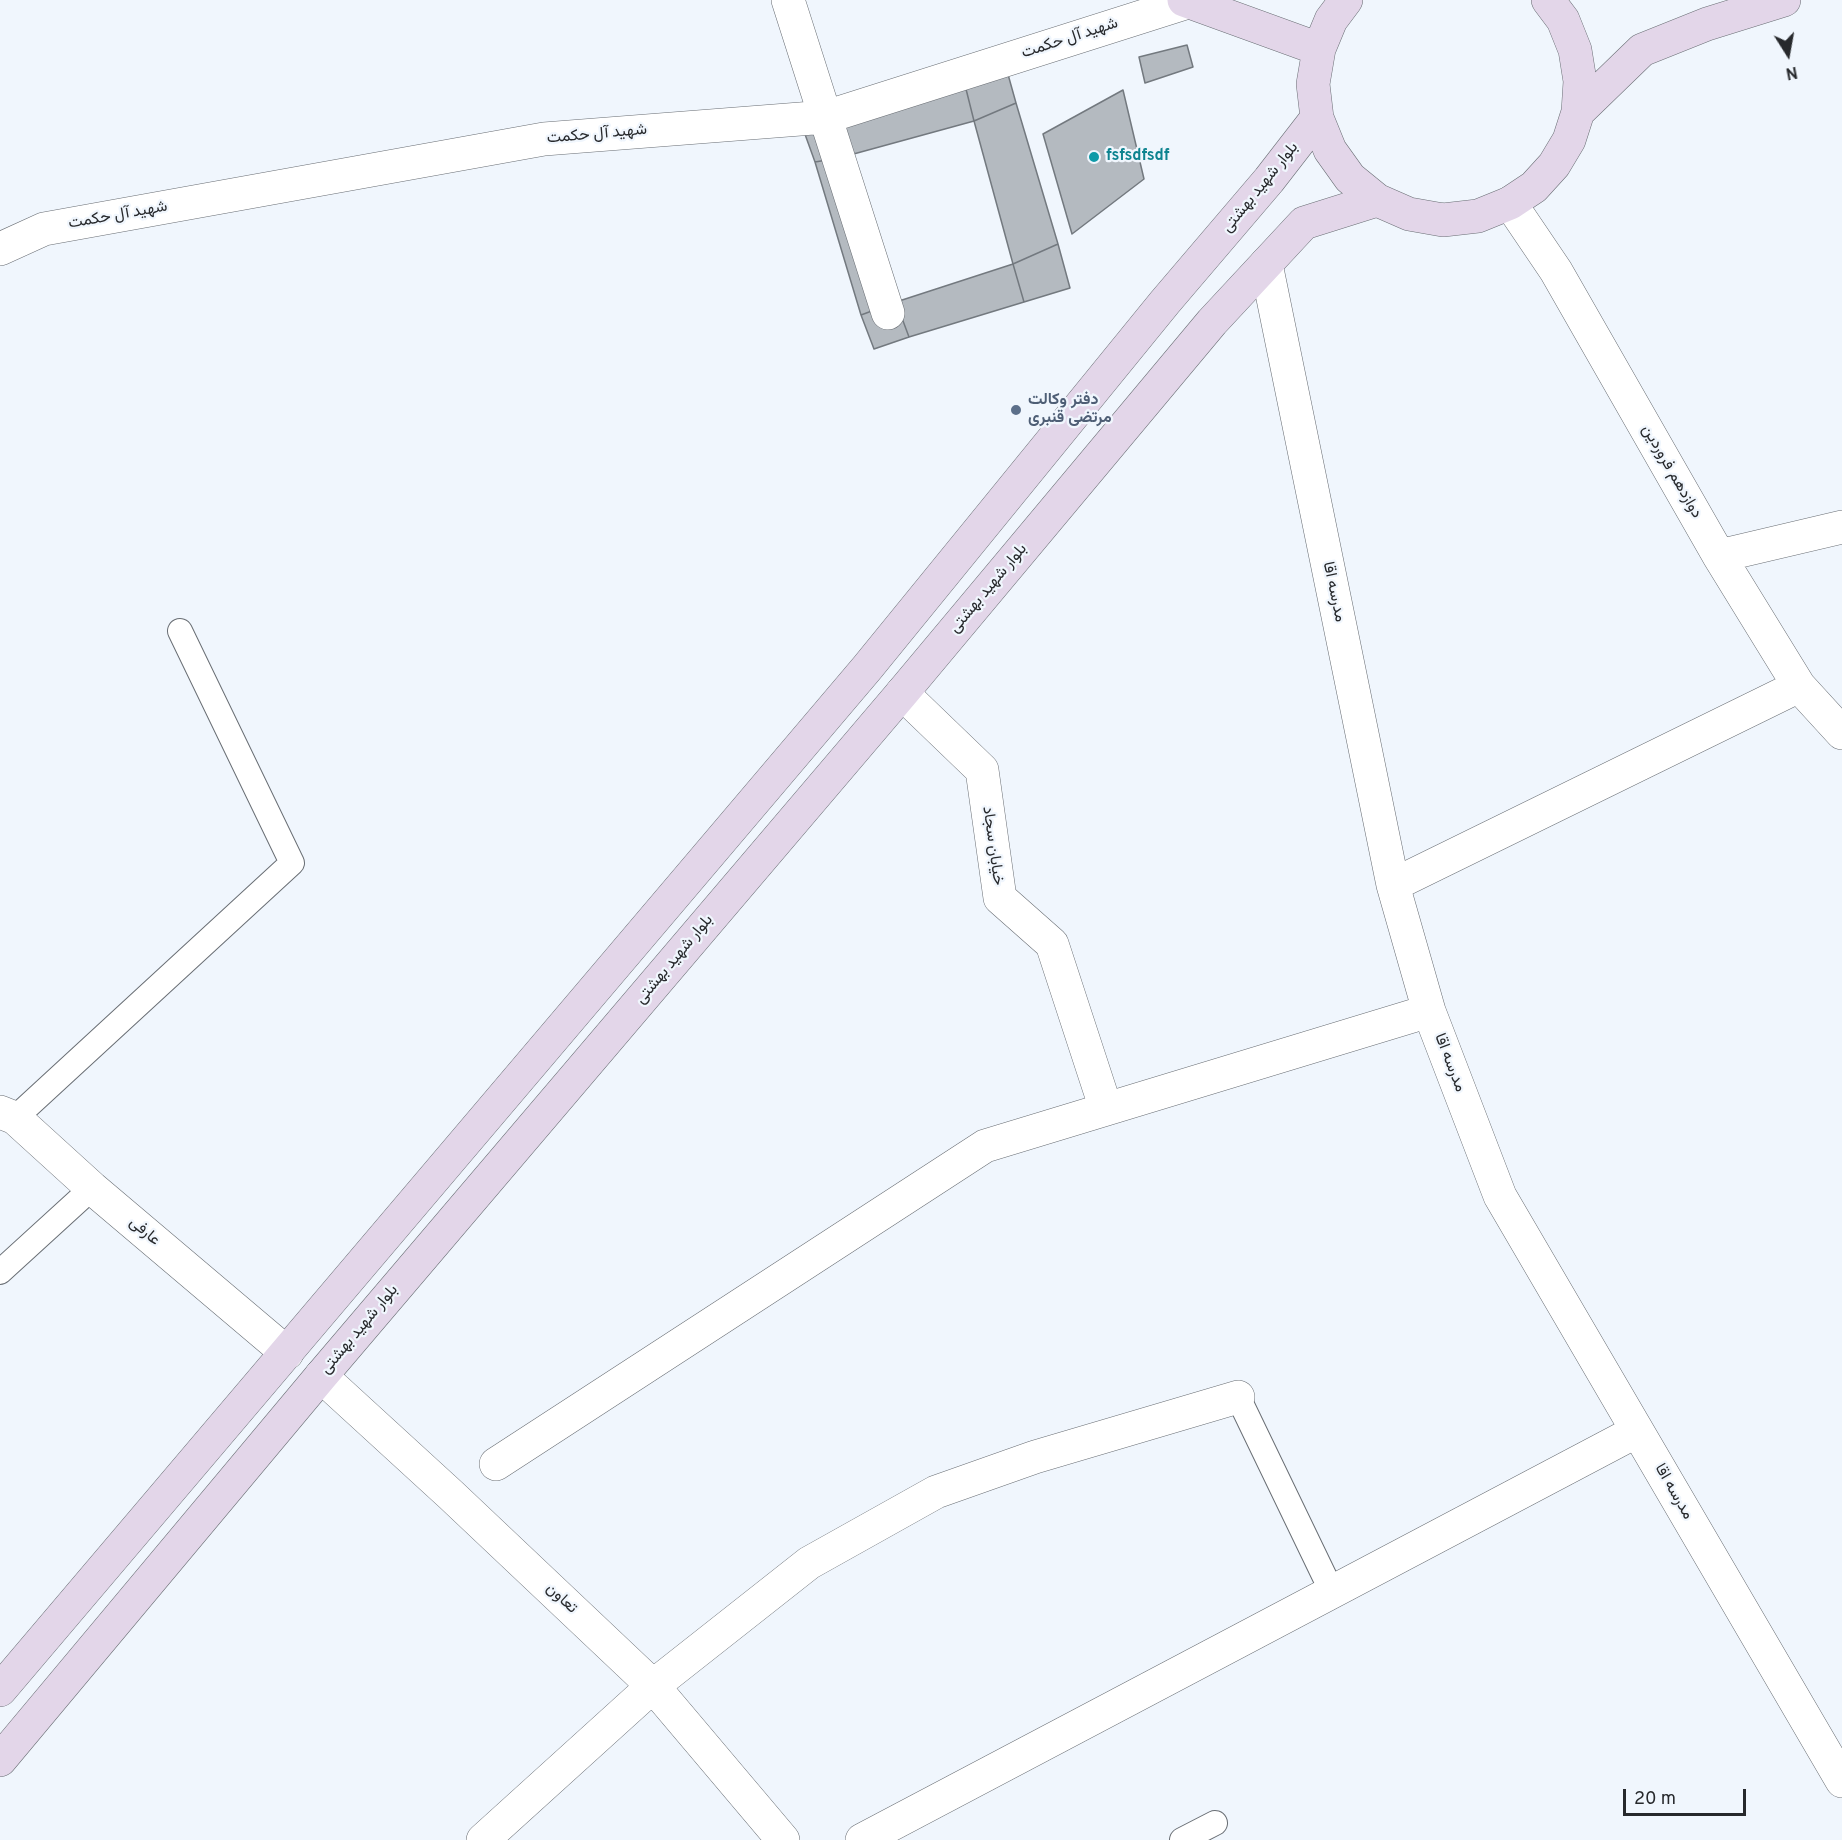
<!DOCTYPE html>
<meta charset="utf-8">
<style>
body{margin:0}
#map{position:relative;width:1842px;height:1840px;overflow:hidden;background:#f0f6fd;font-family:Overpass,sans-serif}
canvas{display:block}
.north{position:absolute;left:1758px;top:24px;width:60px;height:60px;-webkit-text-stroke:4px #f0f6fd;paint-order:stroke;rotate:169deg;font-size:16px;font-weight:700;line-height:24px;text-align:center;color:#27292c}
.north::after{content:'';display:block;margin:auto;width:21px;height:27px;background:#27292c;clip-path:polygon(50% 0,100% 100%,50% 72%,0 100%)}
.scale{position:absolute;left:1623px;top:1789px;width:123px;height:27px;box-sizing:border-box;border:3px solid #27292c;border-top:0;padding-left:8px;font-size:18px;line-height:21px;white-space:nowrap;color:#27292c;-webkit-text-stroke:4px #f0f6fd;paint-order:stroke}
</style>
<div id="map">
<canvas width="1842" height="1840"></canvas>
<div class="north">N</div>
<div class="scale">20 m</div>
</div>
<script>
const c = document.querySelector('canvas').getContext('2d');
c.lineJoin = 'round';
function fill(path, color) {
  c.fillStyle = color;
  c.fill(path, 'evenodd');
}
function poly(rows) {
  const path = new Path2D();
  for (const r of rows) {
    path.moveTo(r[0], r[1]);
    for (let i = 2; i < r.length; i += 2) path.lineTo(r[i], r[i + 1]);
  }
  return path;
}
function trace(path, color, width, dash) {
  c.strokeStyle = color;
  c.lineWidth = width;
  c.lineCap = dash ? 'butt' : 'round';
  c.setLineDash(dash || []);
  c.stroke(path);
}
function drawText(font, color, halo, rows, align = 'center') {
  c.font = font + ' Overpass,Vazirmatn,sans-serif';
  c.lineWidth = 4.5;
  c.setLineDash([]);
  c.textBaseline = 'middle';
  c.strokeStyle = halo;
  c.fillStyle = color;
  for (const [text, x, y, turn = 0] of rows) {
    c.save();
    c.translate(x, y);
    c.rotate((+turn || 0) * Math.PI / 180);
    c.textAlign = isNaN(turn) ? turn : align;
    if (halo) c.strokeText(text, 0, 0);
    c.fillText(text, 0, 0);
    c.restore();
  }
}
const building = poly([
 [1187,45,1193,67,1145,83,1139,57,1187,45],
 [1004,60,1016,103,974,121,962,73,1004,60],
 [962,73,974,121,839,158,826,117,962,73],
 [1123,90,1144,179,1072,234,1043,134,1123,90],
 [1016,103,1058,244,1013,264,974,121,1016,103],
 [826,117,839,158,815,162,802,126,826,117],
 [839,158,896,302,861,315,815,162,839,158],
 [1058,244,1070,288,1024,302,1013,264,1058,244],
 [1013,264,1024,302,909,337,896,302,1013,264],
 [896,302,909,337,874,349,861,315,896,302]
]);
fill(building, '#b4bac0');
trace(building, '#73797f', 1.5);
const service = poly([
 [15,1118,292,863,180,631],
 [0,1272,92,1188],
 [1238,1397,1332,1592],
 [1182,1840,1215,1823]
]);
const minor = poly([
 [788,0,888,313],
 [1510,203,1556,271,1719,556,1799,686,1842,733],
 [0,249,44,229,544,139,826,117,1188,2],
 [1266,264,1393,885,1429,1011,1500,1196,1842,1781],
 [1719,556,1842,527],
 [902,693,982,770,1000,898,1052,944,1106,1109],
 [1393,885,1799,686],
 [0,1112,15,1118,92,1188,287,1353],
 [321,1376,451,1495,653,1686,783,1840],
 [496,1464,985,1146,1429,1011],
 [483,1840,653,1686,809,1563,936,1492,1035,1457,1238,1397],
 [862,1840,1637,1431]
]);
const secondary = poly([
 [1184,0,1319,49],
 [1346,0,1331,20,1319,49,1313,84,1317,118,1330,150,1350,178,1377,200,1409,214,1443,220,1478,216,1510,203,1534,187,1554,165,1569,140,1578,112,1580,81,1575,50,1563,20,1548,0],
 [1578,112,1642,50,1707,24,1784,0],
 [0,1690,867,668,1165,302,1269,180,1317,118],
 [0,1760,321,1376,902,693,1212,322,1304,223,1377,200]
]);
trace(service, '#696e74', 26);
trace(minor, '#696e74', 34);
trace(secondary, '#696e74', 34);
trace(service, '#fff', 24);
trace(minor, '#fff', 33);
trace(secondary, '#e3d6e9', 33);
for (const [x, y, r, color] of [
 [1094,157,6,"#0f9aa8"],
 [1016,410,6,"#5c6f8a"]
]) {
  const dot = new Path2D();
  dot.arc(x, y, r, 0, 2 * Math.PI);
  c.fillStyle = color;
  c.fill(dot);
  trace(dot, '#f0f6fd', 2);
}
drawText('16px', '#27292c', '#f0f6fd', [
 ["شهید آل حکمت",1070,39,-18],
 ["شهید آل حکمت",597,135,-5],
 ["بلوار شهید بهشتی",1261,188,-51],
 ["شهید آل حکمت",118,216,-10],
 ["دوازدهم فروردین",1671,472,60],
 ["بلوار شهید بهشتی",989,589,-50],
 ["مدرسه اقا",1333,592,78],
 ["خیابان سجاد",992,846,82],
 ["بلوار شهید بهشتی",675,960,-50],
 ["مدرسه اقا",1449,1063,69],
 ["عارفی",144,1232,40],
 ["بلوار شهید بهشتی",360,1330,-50],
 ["مدرسه اقا",1673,1492,60],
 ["تعاون",561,1599,43]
]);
drawText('bold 16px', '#0d838f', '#f0f6fd', [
 ["fsfsdfsdf",1106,157]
], 'left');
drawText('bold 16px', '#4e5e75', '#f0f6fd', [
 ["دفتر وکالت",1028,401],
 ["مرتضی قنبری",1028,419]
], 'left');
</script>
